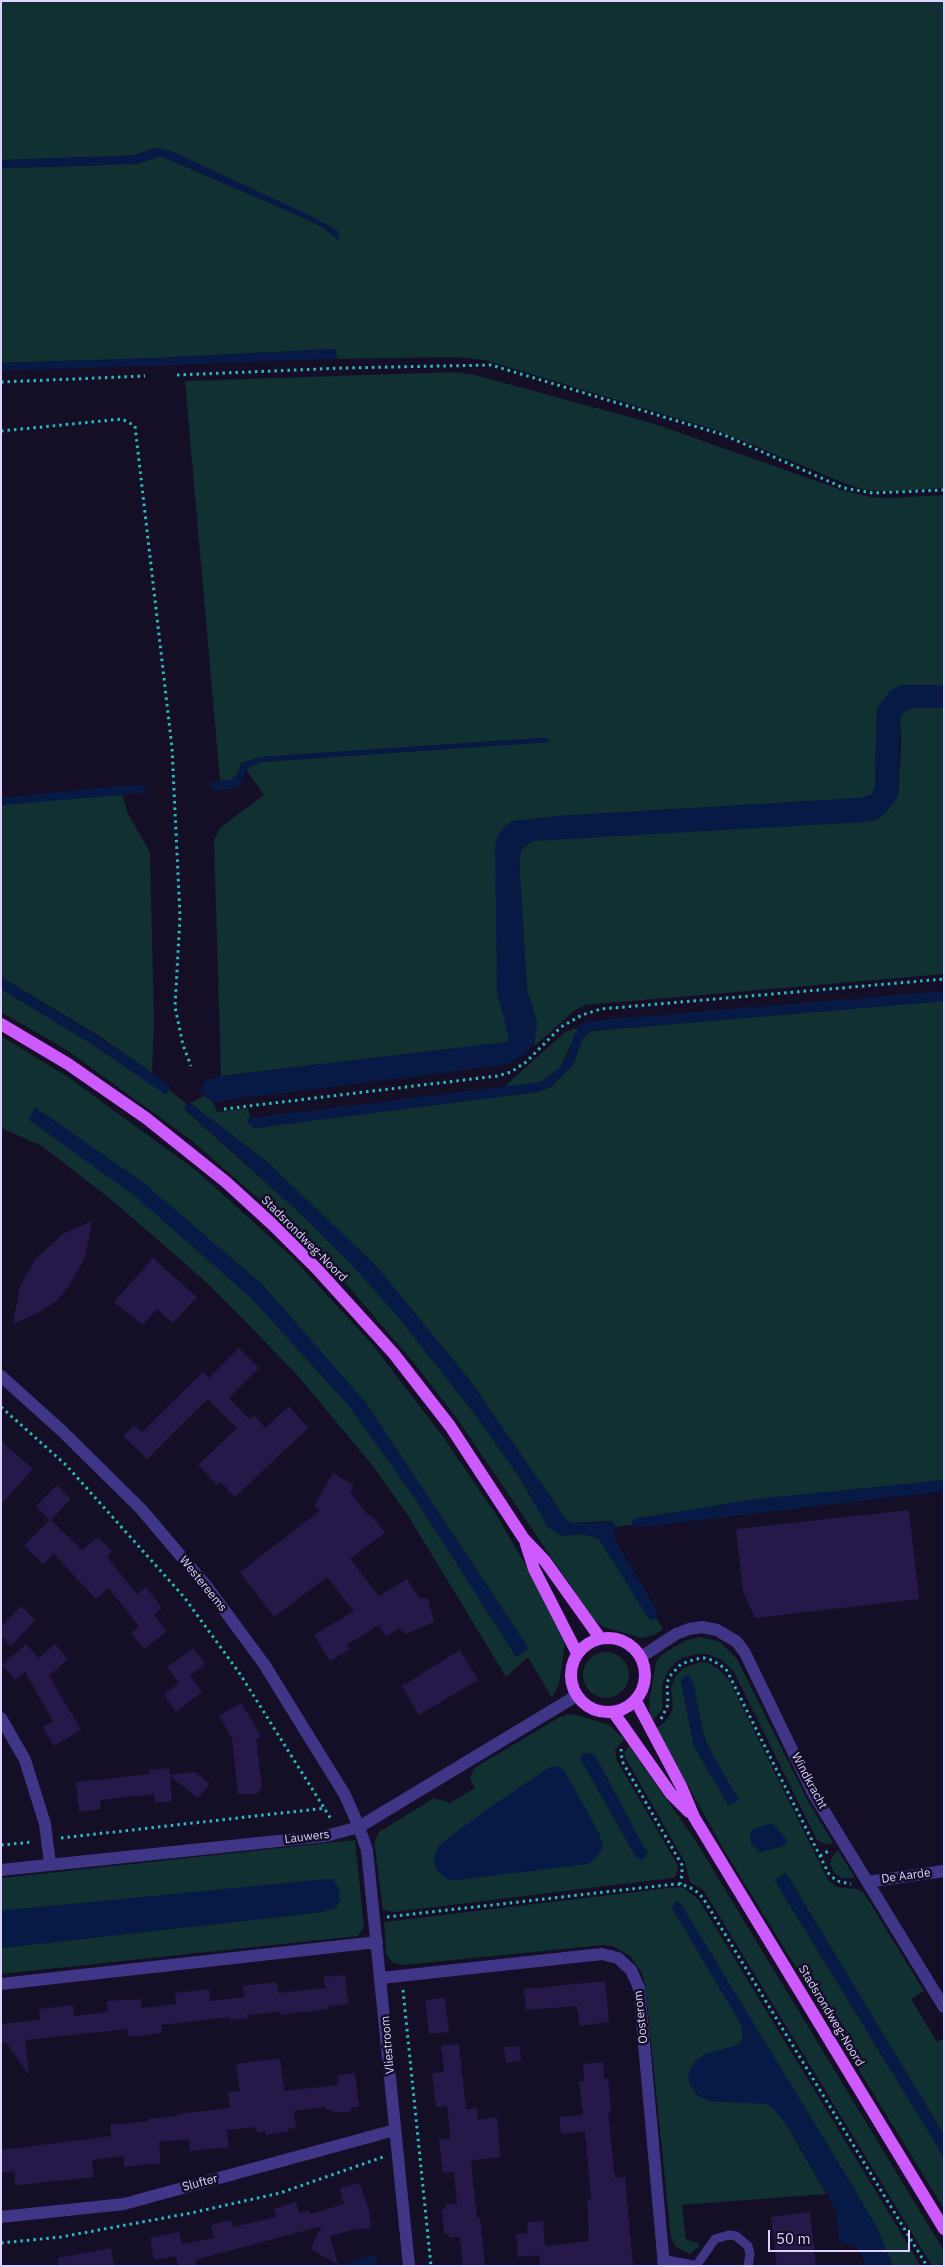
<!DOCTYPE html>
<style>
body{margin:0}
#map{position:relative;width:945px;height:2267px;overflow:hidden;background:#140e27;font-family:"IBM Plex Sans",sans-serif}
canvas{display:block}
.frame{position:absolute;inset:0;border:2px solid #dcd3ff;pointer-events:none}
.scale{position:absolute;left:768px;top:2230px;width:142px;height:22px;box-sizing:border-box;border:2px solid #dcd3ff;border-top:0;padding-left:6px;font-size:15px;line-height:18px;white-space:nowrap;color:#dcd3ff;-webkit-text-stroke:4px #140e27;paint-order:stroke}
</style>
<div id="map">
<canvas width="945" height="2267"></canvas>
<div class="frame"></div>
<div class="scale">50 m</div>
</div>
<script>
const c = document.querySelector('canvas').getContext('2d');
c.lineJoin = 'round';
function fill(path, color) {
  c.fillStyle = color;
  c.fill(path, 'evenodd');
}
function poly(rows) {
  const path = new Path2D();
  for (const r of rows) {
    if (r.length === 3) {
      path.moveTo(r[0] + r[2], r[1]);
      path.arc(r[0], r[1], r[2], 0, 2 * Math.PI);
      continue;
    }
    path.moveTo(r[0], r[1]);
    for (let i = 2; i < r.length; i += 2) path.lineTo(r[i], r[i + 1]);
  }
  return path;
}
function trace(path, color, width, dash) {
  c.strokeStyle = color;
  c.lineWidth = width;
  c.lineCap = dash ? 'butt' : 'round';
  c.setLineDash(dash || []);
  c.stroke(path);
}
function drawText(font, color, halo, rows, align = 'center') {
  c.font = font + ' "IBM Plex Sans",sans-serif';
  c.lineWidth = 5;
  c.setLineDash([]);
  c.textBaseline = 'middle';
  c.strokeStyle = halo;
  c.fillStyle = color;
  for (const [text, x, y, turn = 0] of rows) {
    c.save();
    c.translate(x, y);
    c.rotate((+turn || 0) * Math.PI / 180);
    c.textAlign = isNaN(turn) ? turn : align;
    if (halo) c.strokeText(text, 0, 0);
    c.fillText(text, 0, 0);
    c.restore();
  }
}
fill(poly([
 [1,1,944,1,944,488,896,491,867,490,849,485,719,431,485,360,455,357,337,359,335,349,157,358,1,363,1,168,105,165,161,156,295,214,322,227,338,239,339,232,311,216,162,149,155,148,135,155,120,156,1,160],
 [456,372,475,375,655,424,842,490,871,497,890,498,944,495,944,685,901,685,890,692,877,708,875,787,871,795,862,798,559,816,514,821,508,1042,221,1076,214,840,221,827,264,795,247,771,248,768,260,762,548,742,546,738,542,738,261,757,241,764,238,773,231,780,220,781,185,381],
 [912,708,944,708,944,974,586,1005,575,1010,536,1045,534,1044,537,1022,527,991,519,862,520,855,524,847,532,841,898,796,901,746,900,718,904,712],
 [122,794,128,814,150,852,154,1023,152,1073,102,1038,1,977,1,805],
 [1,989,87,1041,166,1094,169,1090,187,1104,184,1109,302,1215,350,1263,396,1314,474,1413,520,1478,548,1527,562,1536,581,1534,598,1538,652,1620,656,1618,663,1629,654,1635,641,1638,604,1627,593,1619,458,1420,414,1363,346,1284,292,1228,190,1139,65,1049,1,1012],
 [944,1001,944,1480,632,1521,632,1525,616,1527,613,1522,607,1521,573,1523,567,1521,468,1378,376,1266,265,1160,190,1103,204,1096,213,1102,217,1112,248,1108,250,1118,247,1119,254,1128,537,1092,551,1087,573,1065,583,1038,591,1031],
 [579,1027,560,1068,541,1082,504,1087,565,1032],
 [1,1036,68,1077,197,1171,291,1256,372,1344,444,1438,497,1516,532,1576,565,1643,559,1684,552,1698,528,1657,506,1677,409,1517,372,1465,299,1377,249,1325,206,1282,113,1201,42,1146,1,1128],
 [700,1637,720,1642,737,1659,807,1799,833,1843,825,1844,817,1840,734,1672,722,1660,707,1654,698,1654,682,1658,675,1663,668,1671,662,1685,662,1710,653,1720,650,1714,649,1702,656,1662,661,1655,684,1641],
 [606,1675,23],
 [700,1662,708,1663,719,1669,729,1680,828,1880,837,1887,857,1889,864,1893,924,1991,911,1999,937,2042,944,2038,944,2135,786,1873,775,1880,944,2157,944,2209,724,1850,656,1728,665,1722,671,1713,673,1707,671,1688,676,1675,684,1668],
 [691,1678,703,1733,709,1748,738,1800,728,1804,694,1746,681,1681],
 [750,1836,783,1846,760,1852],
 [568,1714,577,1715,609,1725,624,1739,615,1750,617,1761,678,1866,676,1876,672,1878,394,1912,383,1910,375,1848,375,1841,379,1832,434,1798,450,1803,475,1788,470,1779,474,1768,560,1717],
 [583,1754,636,1857,580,1758],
 [629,1746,694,1838,944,2251,944,2266,932,2266,707,1896,702,1889,690,1882,685,1862,626,1759,624,1753],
 [355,1840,364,1927,358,1936,1,1974,1,1948,322,1912,333,1879,1,1911,1,1878],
 [838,1850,855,1878,842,1878,834,1873,830,1863,832,1857],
 [677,1887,684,1888,699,1900,921,2266,893,2266,878,2230,751,2020,742,2026,743,2038,739,2045,705,2054,773,2108,786,2124,826,2194,682,2205,686,2239,699,2244,698,2249,696,2248,693,2252,689,2254,675,2246,671,2238,645,1984,642,1973,630,1956,612,1946,603,1945,404,1965,393,1963,386,1954,384,1922]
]), '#103031');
fill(poly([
 [155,148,171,151,311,216,339,232,339,240,322,227,295,214,161,156,138,164,1,168,1,160,120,156,135,155],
 [335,349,337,359,1,371,1,363,157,358],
 [901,685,944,685,944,708,912,708,904,712,900,718,898,796,890,808,878,819,864,822,532,841,524,847,520,855,519,862,527,991,537,1022,534,1044,525,1055,504,1065,213,1102,204,1096,201,1089,205,1081,215,1077,508,1042,508,1033,497,993,495,845,498,835,506,825,514,821,559,816,862,798,871,795,875,787,877,708,890,691],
 [542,738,549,739,550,742,260,762,248,768,239,786,230,789,211,790,211,782,231,780,238,773,243,762,261,757],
 [145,785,145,793,1,805,1,798,98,788],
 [1,977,124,1053,171,1087,166,1095,87,1041,1,989],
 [944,991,944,1001,591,1031,583,1038,573,1065,551,1087,537,1092,254,1128,247,1122,250,1118,541,1082,560,1068,570,1051,574,1035,583,1023,588,1021],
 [190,1103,265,1160,376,1266,468,1378,567,1521,573,1523,613,1522,616,1527,614,1533,615,1540,658,1612,656,1618,652,1620,649,1619,598,1538,581,1534,562,1536,548,1527,520,1478,474,1413,396,1314,350,1263,302,1215,184,1108],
 [35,1107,144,1183,263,1285,367,1404,529,1649,516,1657,412,1494,348,1405,252,1299,136,1197,29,1120],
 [944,1480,944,1491,642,1527,632,1525,632,1521,637,1518,756,1499],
 [689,1675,694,1685,703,1733,709,1748,739,1800,728,1805,694,1746,681,1681,683,1677],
 [591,1753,596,1757,643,1845,648,1853,645,1858,641,1860,636,1857,580,1758,583,1754],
 [558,1766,564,1770,599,1833,603,1847,597,1857,588,1864,457,1880,446,1879,436,1869,434,1857,439,1845,483,1812,550,1767],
 [772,1823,788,1841,783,1846,760,1852,751,1844,750,1835,753,1829],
 [786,1873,944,2135,944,2157,775,1881],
 [326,1879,333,1879,339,1889,340,1900,336,1908,322,1912,1,1948,1,1911],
 [676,1901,681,1904,857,2193,878,2230,893,2266,866,2266,859,2250,854,2245,844,2244,839,2240,836,2210,786,2124,773,2108,766,2104,709,2101,698,2096,690,2084,688,2074,695,2061,705,2054,739,2045,743,2038,742,2026,672,1908],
 [376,2254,377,2266,338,2266]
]), '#071a46');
fill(poly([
 [92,1221,85,1257,69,1286,57,1300,42,1311,13,1324,20,1286,36,1258,63,1234],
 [153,1258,197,1297,173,1323,157,1309,143,1325,114,1302],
 [239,1348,259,1368,229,1398,249,1419,254,1415,265,1428,289,1406,308,1428,235,1497,220,1481,217,1485,198,1465,237,1428,208,1399,147,1459,123,1436,134,1425,142,1432,203,1372,209,1378],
 [1,1441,33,1469,1,1504],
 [333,1473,354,1485,350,1492,368,1515,370,1514,385,1533,350,1559,379,1596,407,1579,419,1598,428,1599,434,1622,405,1634,399,1628,386,1637,379,1625,347,1645,350,1649,330,1661,314,1635,354,1611,327,1577,274,1617,240,1572,321,1510,314,1506],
 [57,1485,71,1499,51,1520,82,1550,98,1537,112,1551,107,1557,137,1594,146,1587,162,1608,154,1615,167,1631,144,1649,131,1633,139,1626,108,1588,96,1599,54,1554,43,1564,24,1546,50,1520,36,1506],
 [909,1510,919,1599,755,1618,743,1591,736,1529],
 [21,1606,35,1620,11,1646,1,1636,1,1627],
 [26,1644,39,1658,55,1644,68,1659,49,1676,81,1730,54,1746,43,1727,53,1721,25,1672,15,1680,2,1665],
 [193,1648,205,1664,190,1676,202,1692,176,1712,164,1695,179,1683,167,1667],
 [460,1650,478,1680,419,1715,402,1686],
 [241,1703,261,1736,256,1740,262,1788,257,1794,238,1794,232,1738,219,1716],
 [169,1768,170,1775,195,1772,210,1784,198,1798,170,1776,172,1801,155,1803,154,1794,100,1800,101,1809,79,1812,76,1782,150,1774,149,1770],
 [345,1975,348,2004,328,2006,329,2009,280,2015,280,2012,247,2015,248,2018,230,2020,230,2017,161,2025,162,2033,128,2037,127,2029,25,2040,29,2075,6,2042,1,2043,1,2024,40,2020,39,2009,73,2005,74,2016,108,2012,107,2001,141,1999,142,2008,176,2004,175,1993,209,1989,210,2001,228,1999,244,1997,243,1986,277,1982,279,1993,296,1991,325,1988,324,1977],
 [605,1981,609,2022,579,2026,577,2006,526,2010,524,1989],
 [445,1998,449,2032,429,2034,425,2000],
 [459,2044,466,2110,477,2108,478,2120,497,2117,500,2157,474,2160,471,2162,477,2219,480,2218,485,2266,463,2266,460,2237,449,2238,449,2234,444,2234,442,2209,446,2209,446,2204,457,2203,454,2172,443,2173,439,2139,450,2138,449,2122,447,2106,436,2107,432,2073,444,2072,441,2046],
 [519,2046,521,2061,506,2063,504,2047],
 [280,2058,284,2091,338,2085,337,2075,355,2073,359,2107,351,2107,351,2111,333,2113,332,2110,325,2110,325,2107,294,2111,296,2128,288,2129,288,2132,266,2135,265,2131,257,2132,257,2127,227,2130,229,2147,190,2151,189,2139,159,2142,161,2163,124,2167,123,2156,92,2160,94,2177,19,2185,15,2185,14,2171,1,2173,1,2150,111,2136,110,2125,148,2121,148,2119,178,2116,178,2114,230,2108,228,2092,240,2091,236,2064],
 [603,2062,604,2079,608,2078,611,2112,608,2113,615,2178,625,2177,633,2266,540,2266,539,2255,518,2257,516,2234,528,2233,527,2222,543,2221,545,2246,589,2241,587,2199,591,2199,585,2132,561,2134,559,2117,583,2115,579,2081,584,2081,583,2064],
 [360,2183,369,2211,371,2228,352,2230,330,2236,338,2265,310,2249,322,2226,195,2260,196,2266,178,2266,176,2256,154,2260,150,2238,179,2232,182,2244,214,2238,211,2225,231,2220,233,2227,276,2217,274,2209,296,2202,299,2213,309,2210,310,2214,344,2204,340,2188],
 [810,2212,816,2266,777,2266,771,2217],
 [111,2248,114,2266,58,2266,58,2258]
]), '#261949');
trace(poly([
 [177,375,343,368,491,365,724,435,844,488,873,493,944,490],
 [1,382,145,376],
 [1,431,122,419,135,426,172,748,180,916,175,1007,183,1045,191,1066],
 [224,1109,497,1076,511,1072,526,1062,561,1027,582,1015,601,1009,944,979],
 [1,1407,66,1465,184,1597,240,1674,331,1819],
 [661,1719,668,1705,667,1683,670,1676,681,1664,696,1659,704,1658,712,1660,726,1669,829,1874,837,1881,851,1884],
 [621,1749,622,1761,682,1865,682,1875,680,1884],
 [61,1838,326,1808],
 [1,1845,33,1842],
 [820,1856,830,1850],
 [387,1917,675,1884,684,1885,695,1890,703,1898,927,2266],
 [403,1990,431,2266],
 [1,2243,61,2237,191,2213,280,2193,383,2157]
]), '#29bcbe', 3, [2.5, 4]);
trace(poly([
 [696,2266,715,2239,729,2235,736,2236,748,2246,750,2254,748,2266]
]), '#3f3688', 9);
trace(poly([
 [1,1376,62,1431,141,1509,208,1588,264,1664,345,1795,359,1827,367,1850,409,2266],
 [641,1657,676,1634,689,1629,702,1627,717,1630,737,1642,745,1653,813,1793,944,2007],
 [1,1718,25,1760,45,1824,50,1864],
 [1,1870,326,1836,359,1827,576,1696],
 [867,1882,944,1871],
 [381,1978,602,1954,618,1958,631,1970,639,1988,664,2266],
 [1,1984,377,1942],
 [1,2217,124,2204,395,2130],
 [663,2261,691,2266]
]), '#3f3688', 12);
trace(poly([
 [1,1024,68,1064,146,1118,226,1182,273,1225,317,1269,394,1354,450,1426,524,1539,545,1561,600,1638],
 [526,1544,534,1569,577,1653],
 [608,1675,37],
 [636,1701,681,1786,694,1817,944,2229],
 [614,1713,671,1794,689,1812]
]), '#cd5aff', 12);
drawText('12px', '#dcd3ff', '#140e27', [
 ["Stadsrondweg-Noord",304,1239,45],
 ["Westereems",203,1584,51],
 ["Windkracht",809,1781,62],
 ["Lauwers",307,1837,-7],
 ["De Aarde",906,1876,-8],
 ["Stadsrondweg-Noord",831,2016,59],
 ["Oosterom",641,2017,-96],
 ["Vliestroom",388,2045,-95],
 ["Slufter",200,2183,-15]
]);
</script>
